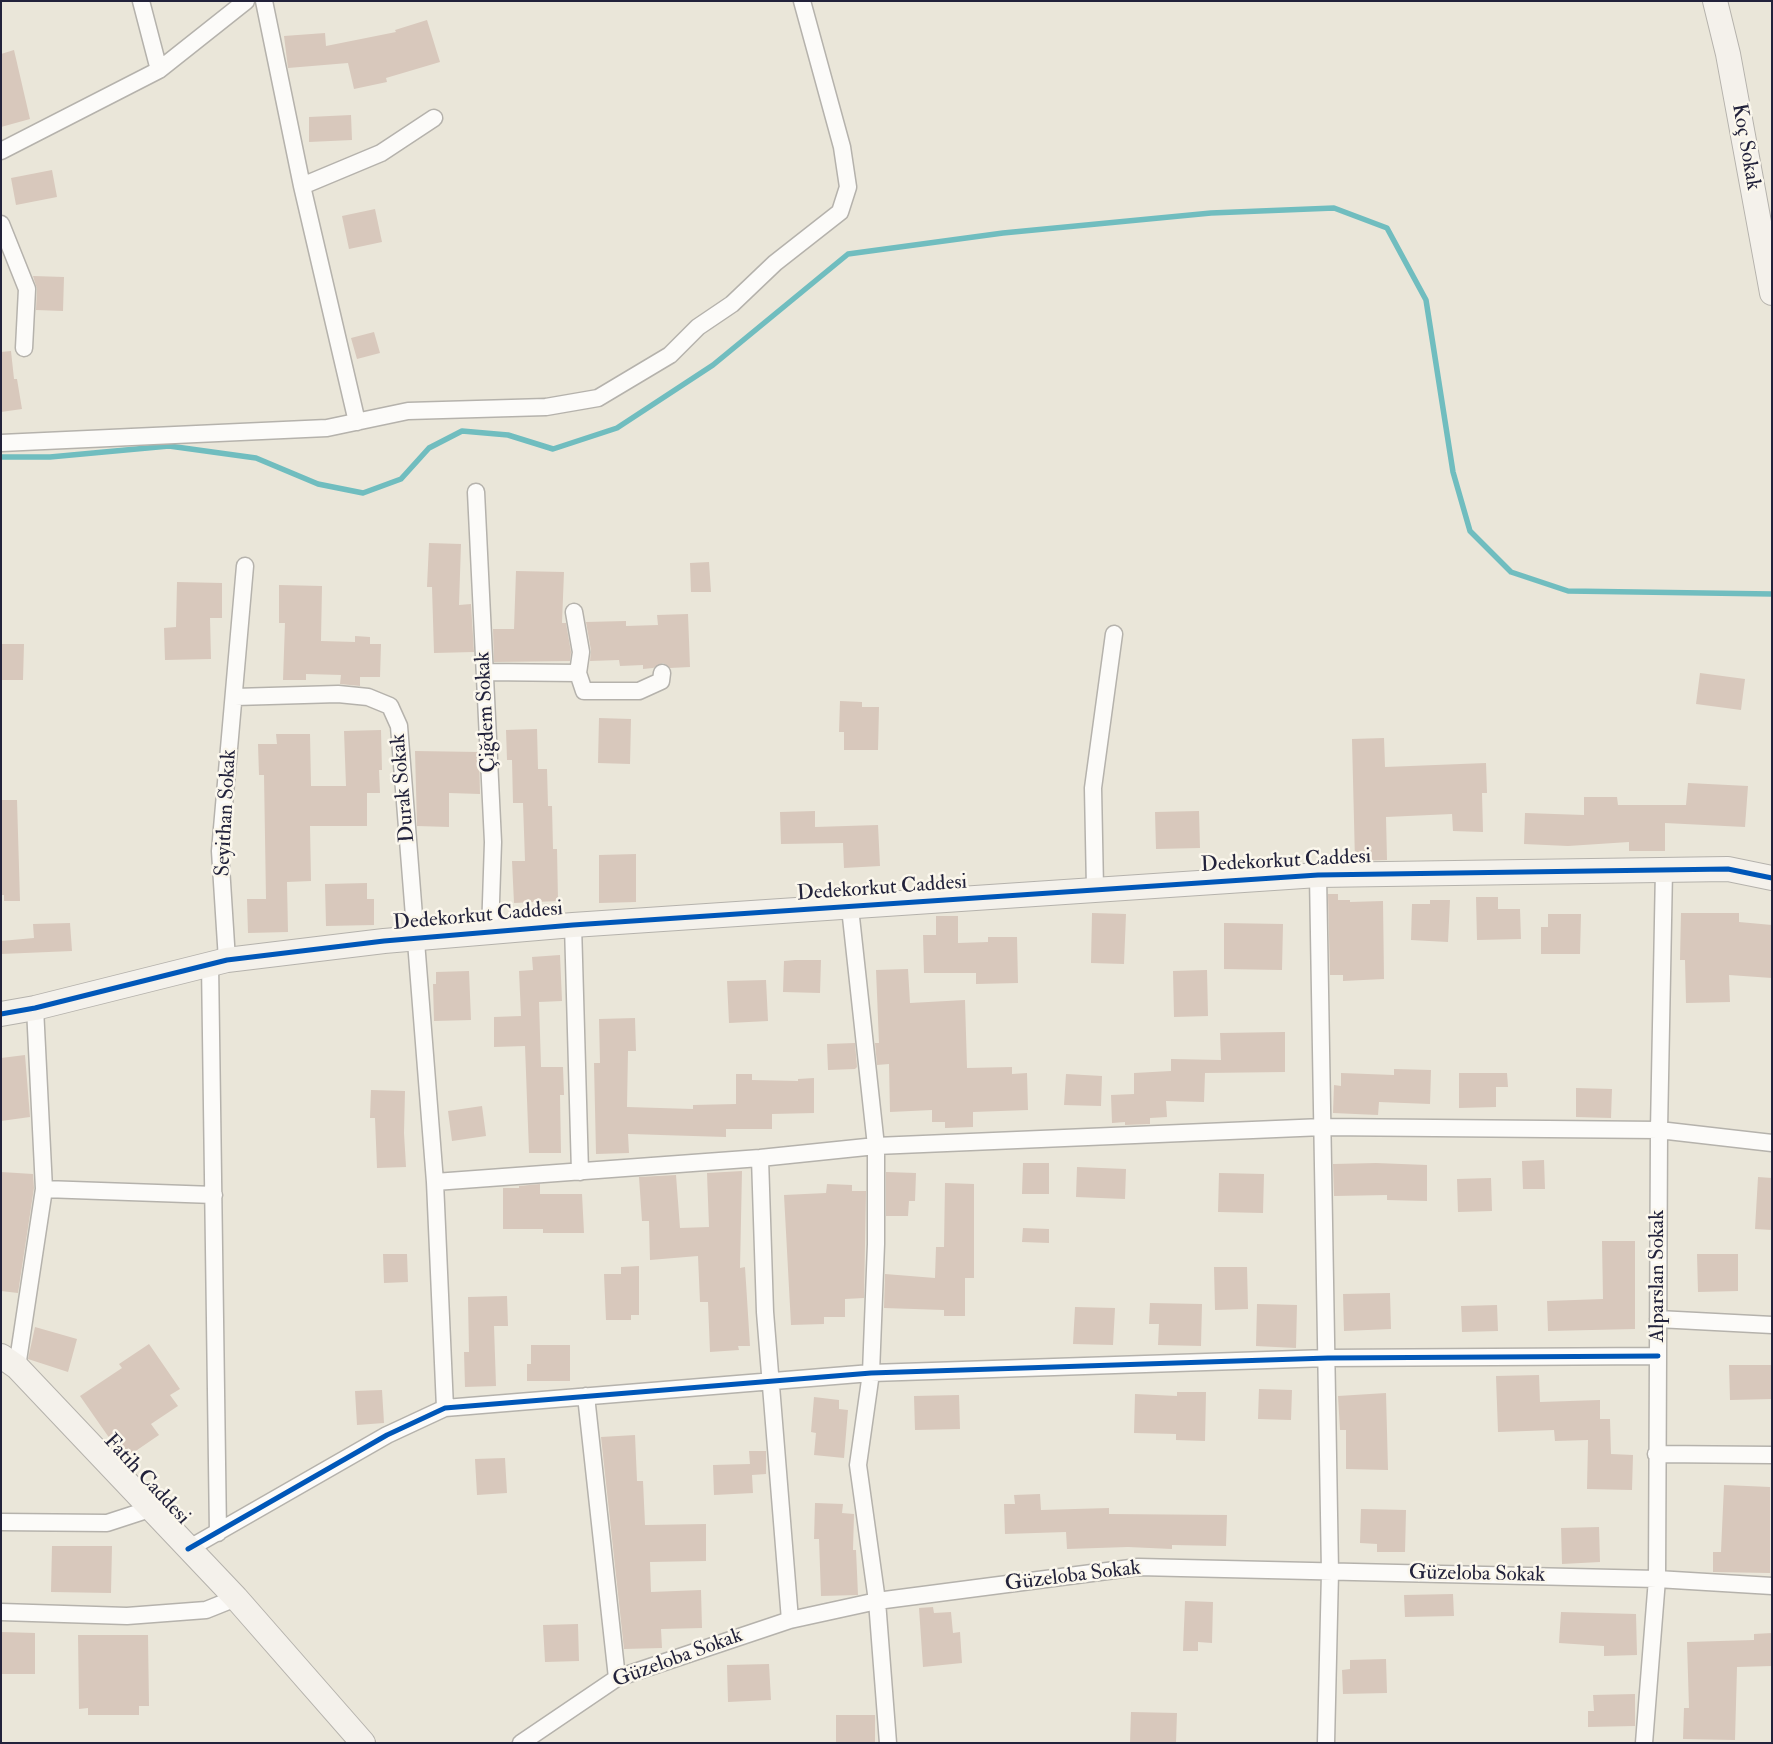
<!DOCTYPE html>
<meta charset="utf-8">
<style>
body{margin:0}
#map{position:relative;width:1773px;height:1744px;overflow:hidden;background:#eae6d9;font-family:"IM FELL Double Pica",serif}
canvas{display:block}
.frame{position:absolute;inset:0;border:2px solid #22223b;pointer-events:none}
</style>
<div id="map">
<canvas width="1773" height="1744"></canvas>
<div class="frame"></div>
</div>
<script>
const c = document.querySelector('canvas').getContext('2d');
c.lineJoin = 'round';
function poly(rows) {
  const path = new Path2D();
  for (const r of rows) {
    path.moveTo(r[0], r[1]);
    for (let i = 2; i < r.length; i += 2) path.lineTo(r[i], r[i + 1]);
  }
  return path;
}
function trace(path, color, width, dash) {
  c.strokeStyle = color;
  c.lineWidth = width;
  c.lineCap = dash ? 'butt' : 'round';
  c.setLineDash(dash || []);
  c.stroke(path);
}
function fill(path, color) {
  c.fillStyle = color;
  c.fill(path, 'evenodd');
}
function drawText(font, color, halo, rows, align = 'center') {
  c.font = font + ' "IM FELL Double Pica",serif';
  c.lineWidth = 5;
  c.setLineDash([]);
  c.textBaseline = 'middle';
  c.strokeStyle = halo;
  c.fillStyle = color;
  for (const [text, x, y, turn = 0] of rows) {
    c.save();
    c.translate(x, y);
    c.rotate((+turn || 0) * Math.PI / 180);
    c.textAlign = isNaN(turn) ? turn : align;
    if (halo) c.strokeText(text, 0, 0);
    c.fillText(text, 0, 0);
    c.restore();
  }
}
trace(poly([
 [1,457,50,457,169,446,256,458,318,484,363,493,401,479,429,448,462,431,508,435,553,449,617,428,713,365,848,254,1003,233,1211,213,1334,208,1387,228,1426,300,1453,472,1470,531,1511,572,1568,591,1772,594]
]), '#70bdbf', 5.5);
fill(poly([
 [427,20,440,62,386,78,387,82,354,89,348,63,288,68,284,36,325,33,326,46,396,32,395,30],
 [14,50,30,119,1,127,1,54],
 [351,115,352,140,309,142,309,117],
 [52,170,57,197,16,205,11,178],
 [375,209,382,242,349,249,342,216],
 [33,276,64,277,63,311,36,310,37,289],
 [374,332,380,353,357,359,351,338],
 [11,351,14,379,17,379,22,409,1,412,1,352],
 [429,543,461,544,459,605,471,604,474,652,434,653,432,587,427,587],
 [709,562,711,592,691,592,690,563],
 [516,571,564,572,562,623,566,623,571,652,570,661,494,662,493,629,514,629],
 [177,582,222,583,222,618,210,618,211,659,165,660,164,628,176,627],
 [279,585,322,586,321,641,355,642,355,636,370,637,370,644,381,644,380,677,360,677,360,686,340,684,341,675,306,674,306,680,283,680,285,623,279,623],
 [688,614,690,667,670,668,663,663,653,668,643,669,643,665,620,666,619,660,590,661,591,650,586,622,626,621,626,626,658,625,657,615],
 [1,644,24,644,23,680,1,680],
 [1700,673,1745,679,1741,710,1696,704],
 [840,701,862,702,862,707,879,707,878,750,844,750,844,732,839,732],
 [599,718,631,719,630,764,598,763],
 [537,729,538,769,547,769,548,806,552,806,553,849,557,849,558,901,514,903,512,861,525,861,523,803,513,803,512,760,507,760,506,730],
 [381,730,382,770,379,770,380,793,367,793,367,826,310,826,311,881,287,882,288,932,248,933,247,899,266,899,264,775,259,775,258,744,277,744,276,734,310,734,311,786,346,786,344,731],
 [1384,738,1385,767,1486,763,1487,793,1482,793,1483,832,1453,831,1452,814,1386,817,1387,860,1355,861,1352,739],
 [415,751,479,752,480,794,449,793,449,827,417,826],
 [1688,783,1748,786,1745,827,1665,823,1665,851,1629,851,1629,842,1568,846,1524,844,1525,813,1584,815,1584,797,1617,797,1618,805,1686,805],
 [1,800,17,800,20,901,4,901,4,895,1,895],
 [815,811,815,827,878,825,880,866,844,868,843,843,781,844,780,812],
 [1199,811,1200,848,1156,849,1155,812],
 [636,854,636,902,599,903,599,855],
 [367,883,367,899,374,899,374,925,326,926,325,884],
 [1328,894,1338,894,1338,900,1350,900,1350,902,1383,901,1384,979,1343,981,1343,975,1330,975],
 [1476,897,1498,897,1498,909,1520,909,1521,939,1477,940],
 [1430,900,1450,900,1448,942,1411,940,1412,904,1430,904],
 [1092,913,1126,914,1124,964,1091,963],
 [1681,913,1739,913,1739,922,1772,925,1772,978,1729,975,1730,1002,1686,1003,1685,960,1680,960],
 [1548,914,1581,914,1580,954,1541,954,1541,927,1548,927],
 [936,916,958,916,958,943,988,942,988,937,1017,937,1018,983,976,984,976,973,924,973,923,935,936,935],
 [70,923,72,951,1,954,1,941,34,938,33,924],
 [1224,923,1283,924,1282,970,1224,969],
 [560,955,562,1001,539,1002,541,1067,563,1067,564,1095,560,1095,561,1153,529,1153,525,1046,494,1047,494,1017,521,1016,519,971,533,970,532,957],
 [795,960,821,960,820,993,783,992,784,961],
 [908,969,910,1003,965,1000,967,1068,1012,1067,1012,1074,1027,1073,1028,1110,973,1112,973,1127,945,1128,945,1122,932,1122,932,1110,890,1112,889,1064,877,1065,875,1043,879,1043,876,970],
 [1207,970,1208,1016,1174,1017,1173,971],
 [469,971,471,1020,434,1021,433,984,436,984,436,972],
 [766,980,768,1021,729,1023,727,981],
 [635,1018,636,1051,628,1051,627,1107,693,1109,693,1105,736,1104,736,1074,752,1074,752,1080,798,1081,798,1079,814,1078,814,1113,772,1114,772,1129,726,1129,726,1137,628,1134,629,1153,596,1154,594,1063,600,1063,599,1019],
 [1285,1032,1285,1072,1205,1073,1204,1102,1166,1101,1167,1117,1150,1118,1150,1124,1125,1125,1125,1122,1112,1123,1111,1095,1134,1094,1134,1073,1171,1071,1171,1059,1221,1060,1220,1033],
 [855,1043,857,1067,855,1069,828,1070,827,1044],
 [25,1055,30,1117,1,1121,1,1058],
 [1394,1069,1431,1070,1430,1104,1379,1102,1378,1115,1333,1113,1334,1085,1341,1086,1341,1073,1394,1075],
 [1459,1073,1507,1073,1508,1087,1496,1087,1496,1107,1459,1108],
 [1066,1074,1102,1076,1101,1106,1064,1105],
 [1576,1088,1612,1089,1611,1118,1576,1117],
 [371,1090,405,1091,404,1133,406,1167,377,1168,375,1118,370,1118],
 [482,1106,486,1136,452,1141,448,1111],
 [1544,1160,1545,1189,1523,1189,1522,1161],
 [1023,1163,1049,1163,1049,1194,1022,1194],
 [1376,1163,1427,1165,1427,1201,1387,1200,1387,1195,1334,1196,1333,1164],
 [1077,1167,1126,1169,1125,1199,1076,1197],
 [742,1171,740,1268,745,1267,750,1346,738,1346,739,1350,710,1352,708,1302,700,1302,698,1256,650,1260,649,1221,642,1221,639,1177,676,1175,680,1228,709,1227,707,1173],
 [1,1172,33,1174,34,1188,18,1293,1,1291],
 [886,1172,916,1173,915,1201,909,1201,908,1216,886,1216],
 [1219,1173,1264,1174,1263,1213,1218,1212],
 [1758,1177,1772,1178,1772,1230,1755,1229],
 [1491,1178,1492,1211,1458,1212,1457,1179],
 [945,1183,974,1184,974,1278,965,1278,965,1316,944,1316,944,1310,884,1308,885,1274,935,1278,936,1247,944,1247],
 [540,1184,540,1194,582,1194,584,1233,543,1233,543,1229,503,1229,503,1188,519,1188,519,1186],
 [827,1184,852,1185,852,1191,866,1191,864,1298,845,1299,845,1317,824,1317,824,1324,791,1325,784,1195,826,1193],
 [1023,1228,1049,1229,1049,1243,1022,1242],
 [1602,1241,1635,1241,1635,1329,1548,1331,1547,1301,1603,1299],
 [383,1254,407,1254,408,1282,384,1283],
 [1697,1254,1738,1254,1738,1291,1698,1292],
 [639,1266,639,1315,631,1315,631,1320,606,1320,604,1274,621,1274,621,1267],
 [1214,1267,1247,1267,1248,1309,1215,1310],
 [1390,1293,1391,1329,1344,1331,1343,1294],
 [507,1296,508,1326,494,1326,496,1386,465,1387,464,1352,469,1352,468,1297],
 [1150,1303,1202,1304,1201,1346,1158,1345,1159,1324,1149,1324],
 [1257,1304,1297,1305,1296,1348,1256,1346],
 [1497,1305,1498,1331,1462,1332,1461,1306],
 [1075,1307,1115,1308,1113,1345,1073,1344],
 [35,1327,77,1339,68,1372,28,1359],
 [149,1344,180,1389,170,1395,178,1406,151,1424,159,1435,124,1459,80,1396,122,1368,119,1364],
 [531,1345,570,1345,570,1381,527,1381,527,1364,531,1364],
 [1729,1365,1771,1365,1772,1399,1730,1400],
 [1539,1375,1540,1402,1600,1400,1600,1419,1610,1419,1611,1454,1633,1455,1632,1490,1587,1489,1588,1440,1555,1441,1554,1430,1498,1432,1496,1376],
 [1259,1389,1292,1390,1291,1420,1258,1419],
 [382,1390,384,1423,357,1425,355,1391],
 [1177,1392,1206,1392,1205,1441,1176,1440,1176,1434,1134,1433,1135,1394,1177,1396],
 [1386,1393,1388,1470,1346,1469,1346,1430,1340,1430,1338,1396],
 [959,1395,960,1429,915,1430,914,1396],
 [814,1397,839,1400,839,1409,848,1410,844,1458,814,1455,816,1433,811,1432],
 [635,1435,637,1481,643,1481,645,1525,706,1524,706,1561,650,1562,651,1592,701,1590,702,1628,661,1629,662,1648,624,1649,601,1437],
 [749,1451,766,1451,766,1474,752,1475,753,1493,714,1495,713,1465,750,1464],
 [505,1458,507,1493,477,1495,475,1459],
 [1724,1485,1770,1487,1770,1573,1713,1572,1713,1552,1721,1552],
 [1040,1494,1041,1510,1109,1508,1109,1514,1227,1515,1226,1546,1172,1545,1172,1549,1128,1547,1067,1549,1066,1532,1005,1534,1004,1504,1015,1504,1014,1495],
 [815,1503,843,1504,842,1513,854,1514,853,1550,856,1550,858,1595,821,1596,819,1539,814,1539],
 [1361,1509,1406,1510,1405,1552,1377,1552,1377,1544,1360,1543],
 [1599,1527,1600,1562,1562,1564,1561,1528],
 [52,1546,112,1546,111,1593,51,1592],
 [1453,1594,1454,1616,1405,1617,1404,1595],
 [1185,1601,1213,1602,1212,1643,1198,1642,1198,1651,1183,1651],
 [933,1607,934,1613,951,1612,953,1633,960,1632,962,1663,923,1667,919,1608],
 [1561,1612,1636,1614,1637,1655,1604,1656,1604,1646,1559,1643],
 [578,1624,579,1661,545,1662,543,1625],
 [1,1632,35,1633,35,1674,1,1674],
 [1772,1633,1772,1666,1737,1667,1735,1740,1683,1739,1684,1708,1689,1708,1687,1642,1754,1640,1754,1634],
 [78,1635,148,1635,149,1706,139,1706,139,1715,88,1715,88,1708,79,1709],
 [1386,1659,1387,1693,1343,1694,1342,1670,1350,1669,1350,1660],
 [769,1664,771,1700,728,1702,727,1665],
 [1635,1694,1635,1726,1588,1727,1588,1711,1594,1711,1593,1695],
 [1131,1712,1177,1713,1176,1743,1130,1743],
 [836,1715,875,1715,875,1743,836,1743]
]), '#d8c8bc');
const street = poly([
 [141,1,159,70],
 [264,1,302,186,381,153,434,118],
 [1,151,159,70,246,1],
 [302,186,357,422],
 [1,224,27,289,24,348],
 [1,443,327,428,408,411,546,407,598,398,670,355,698,327,732,304,775,263,840,212,848,187,842,147,802,1],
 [476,492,493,842,490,932],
 [574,612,581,652,578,673],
 [485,672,578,673,584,691,639,691,661,681,662,673],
 [235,697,338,694,368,697,390,706,399,726,435,1182,445,1408],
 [1318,875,1330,1572,1326,1743],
 [1095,889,1093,788,1114,634],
 [850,908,876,1146,876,1244,871,1373,858,1465,877,1601,888,1743],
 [573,925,580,1172],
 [227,960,220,851,245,566],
 [210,963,218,1533],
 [760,1158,765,1312,790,1620],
 [435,1182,760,1158,876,1146,1323,1127,1659,1130,1772,1143],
 [44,1189,214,1195],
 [1658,1319,1772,1325],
 [17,1367,44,1189,35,1008],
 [586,1396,617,1678],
 [1656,1454,1772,1455],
 [1,1522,107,1523,150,1509],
 [188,1549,387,1435,445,1408,871,1373,1328,1358,1658,1356],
 [1,1612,127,1616,206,1610,236,1598],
 [521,1743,617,1678,790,1620,877,1601,1138,1567,1657,1579,1772,1586],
 [1644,1743,1657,1579,1659,1130,1664,869]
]);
const secondary = poly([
 [1715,1,1728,54,1772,293],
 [1,1014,35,1008,227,960,384,941,573,925,1318,875,1728,869,1772,878],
 [1,1356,17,1367,236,1598,363,1743]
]);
trace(street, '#b5b2ac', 19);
trace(secondary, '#b5b2ac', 26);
trace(street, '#fcfbf9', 16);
trace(secondary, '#f4f1eb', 24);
trace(poly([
 [1,1014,35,1008,227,960,384,941,573,925,1318,875,1728,869,1772,878],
 [188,1549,387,1435,445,1408,871,1373,1328,1358,1658,1356]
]), '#0057b8', 5);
drawText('21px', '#22223b', '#fbf7ec', [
 ["Koç Sokak",1745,147,80],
 ["Çiğdem Sokak",487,712,-93],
 ["Durak Sokak",404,788,-95],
 ["Seyithan Sokak",227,813,-87],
 ["Dedekorkut Caddesi",1286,862,-3],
 ["Dedekorkut Caddesi",882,889,-4],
 ["Dedekorkut Caddesi",478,917,-5],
 ["Alparslan Sokak",1658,1276,-90],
 ["Fatih Caddesi",146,1480,47],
 ["Güzeloba Sokak",1477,1575,1],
 ["Güzeloba Sokak",1073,1577,-7],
 ["Güzeloba Sokak",678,1659,-20]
]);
</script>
